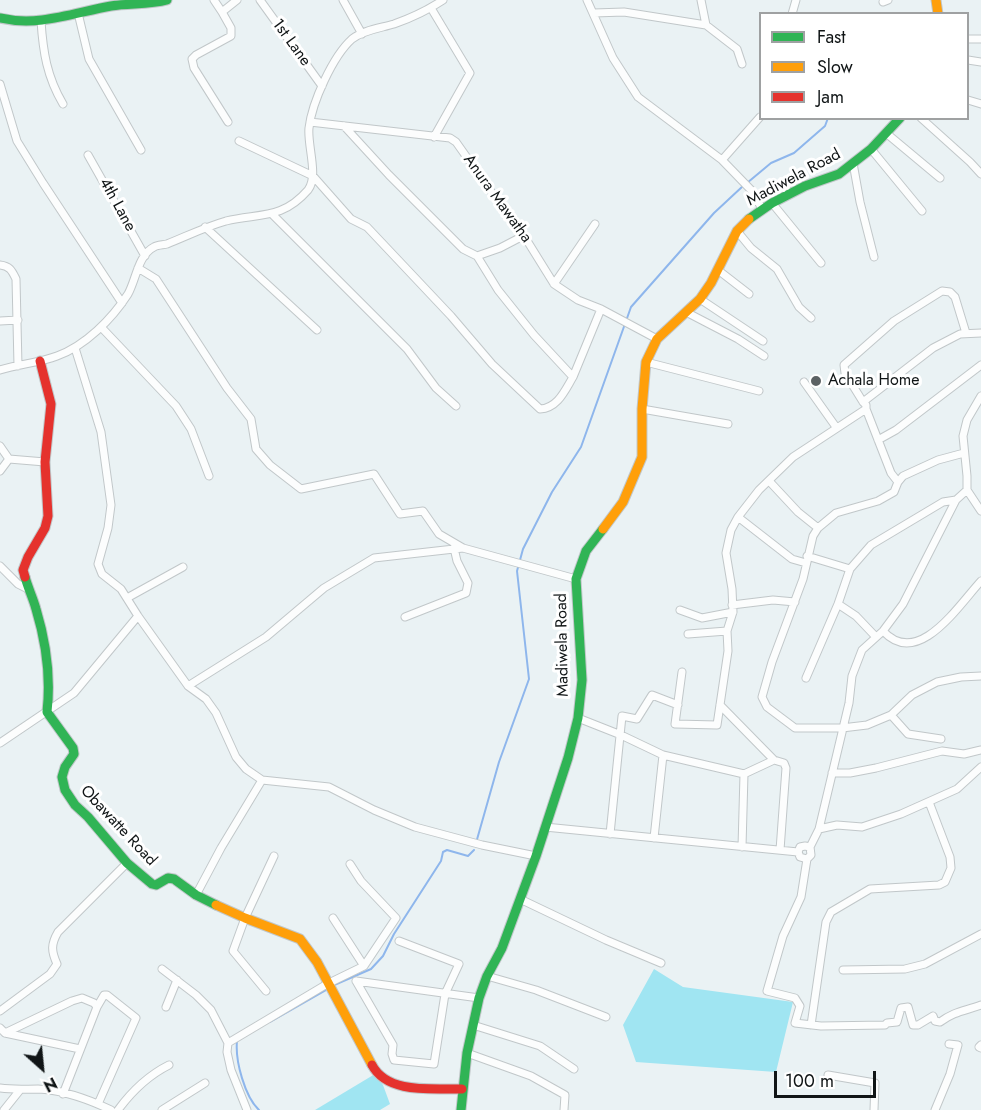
<!DOCTYPE html>
<style>
body{margin:0}
#map{position:relative;width:981px;height:1110px;overflow:hidden;background:#eaf2f4;font-family:Jost,sans-serif}
canvas{display:block}
.legend{position:absolute;left:759px;top:12px;width:210px;height:108px;box-sizing:border-box;background:#fff;border:2px solid #9fa1a2;margin:0;padding:8px 10px;list-style:none;font-size:18px;color:#101516}
.legend li{display:flex;align-items:center;gap:12px;height:30px}
.legend b{width:30px;border:2px solid #9fa1a2}
.north{position:absolute;left:12px;top:1038px;width:60px;height:60px;-webkit-text-stroke:4px #fff;paint-order:stroke;rotate:153deg;font-size:16px;font-weight:700;line-height:24px;text-align:center;color:#101516}
.north::after{content:'';display:block;margin:auto;width:21px;height:27px;background:#101516;clip-path:polygon(50% 0,100% 100%,50% 72%,0 100%)}
.scale{position:absolute;left:774px;top:1071px;width:102px;height:27px;box-sizing:border-box;border:3px solid #101516;border-top:0;padding-left:8px;font-size:18px;line-height:21px;white-space:nowrap;color:#101516;-webkit-text-stroke:4px #fff;paint-order:stroke}
</style>
<div id="map">
<canvas width="981" height="1110"></canvas>
<ul class="legend">
<li><b style="height:8px;background:#30b455"></b>Fast</li>
<li><b style="height:8px;background:#ff9f0a"></b>Slow</li>
<li><b style="height:8px;background:#e5322d"></b>Jam</li>
</ul>
<div class="north">N</div>
<div class="scale">100 m</div>
</div>
<script>
const ctx = document.querySelector('canvas').getContext('2d');
ctx.lineJoin = 'round';
function fill(path, color) { ctx.fillStyle = color; ctx.fill(path, 'evenodd'); }
function strokePath(path, color, width, dash) { ctx.strokeStyle = color; ctx.lineWidth = width; ctx.lineCap = dash ? 'butt' : 'round'; ctx.setLineDash(dash || []); ctx.stroke(path); }
function label(font, color, halo, rows, align = 'center') {
  ctx.font = font + ' Jost,sans-serif'; ctx.lineWidth = 6; ctx.setLineDash([]); ctx.textBaseline = 'middle'; ctx.strokeStyle = halo; ctx.fillStyle = color; for (const [text, x, y, turn = 0] of rows) {
    ctx.save(); ctx.translate(x, y); ctx.rotate((+turn || 0) * Math.PI / 180); ctx.textAlign = isNaN(turn) ? turn : align; if (halo) ctx.strokeText(text, 0, 0); ctx.fillText(text, 0, 0); ctx.restore();
  }
}
const green = new Path2D(`
 M654,969L683,987L793,1002L776,1072L636,1062L623,1025Z
 M375,1074L383,1085L390,1104L380,1110H315Z`);
const stream = new Path2D(`
 M747,183L771,163L794,153L825,126L828,118
 M476,843L499,762L529,679L517,571L523,549L552,492L581,447L631,307L714,213L743,186
 M332,986L371,969L383,956L394,934L441,861L443,852L447,850L468,856L474,850
 M270,1022L328,989
 M237,1041C235,1061 245,1097 259,1110`);
const street = new Path2D(`
 M214,0L222,12L237,0
 M260,0L322,86
 M343,0L362,34
 M587,0L613,58L638,97L722,160L753,192L762,209
 M701,0L706,25L737,49L742,64
 M883,2L888,0
 M431,8L470,73L434,137
 M222,12L231,28V36L196,55L192,59L194,68L228,122
 M78,13L89,59L141,150
 M594,13L624,12L706,25
 M792,14L796,0
 M41,21C43,52 47,77 63,104
 M968,39H981
 M968,60L981,62
 M0,84L17,141L43,183L122,303
 M968,100L981,104
 M921,118L970,162L981,174
 M310,122L450,138L456,142L497,200L513,218L554,284L578,300L601,309L657,339
 M344,126L389,175L463,249L477,256L498,290L534,335L573,377L601,309
 M886,133L940,178
 M239,141L313,176L351,219L367,227L451,316L492,364L540,409C558,408 565,390 573,377
 M871,149L922,211
 M88,155L145,256
 M722,160L760,117
 M853,163L860,202L874,257
 M772,203L821,263
 M273,215L407,349L436,388L456,406
 M205,227L317,330
 M737,231L751,248L777,269L799,307L811,318
 M477,256L500,248L525,235
 M0,265C10,266 12,271 16,279L18,366
 M138,268L156,279L227,388L251,419L256,449L270,465L301,489L374,474L400,514L423,511L439,534L463,548
 M718,270L749,294
 M554,284L595,224
 M700,299L763,341
 M686,312L738,339L764,356
 M0,321L18,320
 M101,327L176,406L191,429L209,476
 M75,348L101,432L111,505L108,528L98,564L102,574L121,589L138,616L188,686L206,699L216,713L236,757L246,769L262,780L329,787L374,810L415,827L482,845L536,856
 M646,362L759,391
 M0,370C18,364 39,363 57,356C85,346 112,319 128,294C136,280 138,255 154,247C157,245 163,245 167,244C187,236 205,227 226,221C259,213 282,220 308,190C319,176 307,145 309,128C312,102 333,56 352,39C363,30 381,28 394,24C411,18 428,10 443,0
 M804,382L836,427
 M863,402L845,373L844,365L894,321L942,291L950,292L955,297L966,333
 M642,409L728,424
 M866,409L891,473L898,482
 M878,440L896,430L981,365
 M0,446L9,459L45,462
 M964,453L938,460L903,476L898,482L894,492L878,501L836,513L818,528L813,536L803,579L772,662L762,697L767,707L795,728H842L867,725L891,715L912,695L937,682L961,677L981,676
 M0,471L9,459
 M770,482L798,512L818,528
 M967,490L981,511
 M738,517L792,559L806,563
 M807,556L850,569
 M0,566L18,584L28,589
 M127,598L183,567
 M838,604L856,616L876,637
 M732,605L773,600L795,602
 M680,610L702,618L733,612
 M405,617L466,593L468,583L457,561L454,548
 M883,631C918,669 958,606 981,581
 M688,634L727,631
 M682,672L675,724L717,725L728,651L727,631L733,612L732,589L726,553L731,530L738,517L759,490L793,457L866,409V405L863,402L933,348L960,334L981,333
 M806,678L838,604L850,569L871,545L943,502L956,500
 M188,686L266,637L324,588L374,558L463,548L576,579
 M720,705L774,760
 M891,715L908,734L941,739
 M578,718L621,735L663,755L744,774L774,760L784,763L786,768L780,850
 M0,743L74,693L138,616
 M832,773H850L876,768L942,751L964,754L981,750
 M545,827L798,852
 M819,829L849,703L852,676L862,650L883,631L903,604L956,500L967,490V476L963,436L967,420L981,396
 M610,834L622,716L637,719L652,695L678,705
 M654,838L663,755
 M742,847L744,774
 M810,847L805,846L800,847L798,852L800,857L807,859L811,855L810,847L819,829L837,825L862,827L901,814L957,789L981,767
 M807,859L801,897L783,936L767,991L795,998L800,1006L795,1023L821,1026L885,1025L887,1023L897,1022L901,1008L908,1007L913,1025H918L933,1016L935,1021L940,1022C955,1011 965,1011 981,1005
 M196,895L221,848L262,780
 M520,899L606,940L661,963
 M333,918L364,966
 M162,969L196,995L211,1010L228,1043L227,1052L231,1070L247,1110
 M843,970L905,969L925,964L981,934
 M487,976L536,990L606,1017
 M356,981L393,1045L392,1054L394,1060L434,1064L445,994L459,964L399,941
 M356,981L479,998
 M266,991L233,951L245,918L274,856
 M97,1007L104,995H107L136,1018L98,1104
 M166,1007L177,980
 M0,1011L50,974L57,964C51,951 51,944 58,932L127,863
 M473,1025L540,1046L574,1069
 M811,1025L826,922L831,912L870,889L939,885L945,882L951,868L950,857L929,802
 M0,1028L5,1033L80,1049
 M5,1033L72,1001L82,998L94,1003L97,1007L63,1094
 M228,1043L327,984L364,966L396,918L361,881L350,864
 M981,1045L979,1047L981,1048
 M467,1053L531,1076L565,1095L564,1110
 M828,1075L875,1083L874,1110
 M0,1088C13,1090 25,1089 38,1089C62,1090 90,1100 111,1110
 M4,1110L20,1090
 M118,1110C132,1091 147,1076 169,1065
 M162,1110L205,1083
 M935,1110L950,1074L958,1045L949,1044`);
const fast = new Path2D(`
 M0,18C38,27 73,13 111,6C130,3 149,5 167,0
 M749,219L772,203L805,186L839,174L871,149L900,118
 M25,577C28,588 33,598 36,609C46,642 51,677 47,712L73,748L74,754L65,767L62,777L65,790L75,805L88,817L127,863L152,884L156,885L168,878L174,879L196,895L216,905
 M461,1110L467,1053L479,998L487,976L502,948L536,856L568,758L578,718L582,680L576,579L586,551L603,529`);
const slow = new Path2D(`
 M936,0L938,14
 M603,529L623,502L642,457V409L646,362L657,339L700,299L711,283L737,231L749,219
 M216,905L245,918L300,939L317,962L372,1065`);
const jam = new Path2D(`
 M25,577L23,570L28,557L45,528L48,516L45,462L51,404L40,361
 M372,1065C388,1095 434,1088 462,1089`);
const markers = [
 [816,381,6,"#5c6264"]
];
const streetNames = [
 ["1st Lane",291,43,54],
 ["Madiwela Road",794,178,-28],
 ["Anura Mawatha",497,199,54],
 ["4th Lane",117,205,61],
 ["Madiwela Road",563,645,-91],
 ["Obawatte Road",118,826,47]
];
const poiNames = [
 ["Achala Home",828,381]
];
fill(green, '#a0e5f2');
strokePath(stream, '#8eb6ec', 2);
strokePath(street, '#c1c7c9', 9);
strokePath(fast, '#c1c7c9', 11);
strokePath(slow, '#c1c7c9', 11);
strokePath(jam, '#c1c7c9', 11);
strokePath(street, '#fcfdfd', 7);
strokePath(fast, '#30b455', 9);
strokePath(slow, '#ff9f0a', 9);
strokePath(jam, '#e5322d', 9);
for (const [x, y, r, color] of markers) { const dot = new Path2D(); dot.arc(x, y, r, 0, 2 * Math.PI); ctx.fillStyle = color; ctx.fill(dot); strokePath(dot, '#fff', 2); }
label('16px', '#101516', '#fff', streetNames);
label('16px', '#101516', '#fff', poiNames, 'left');
</script>
